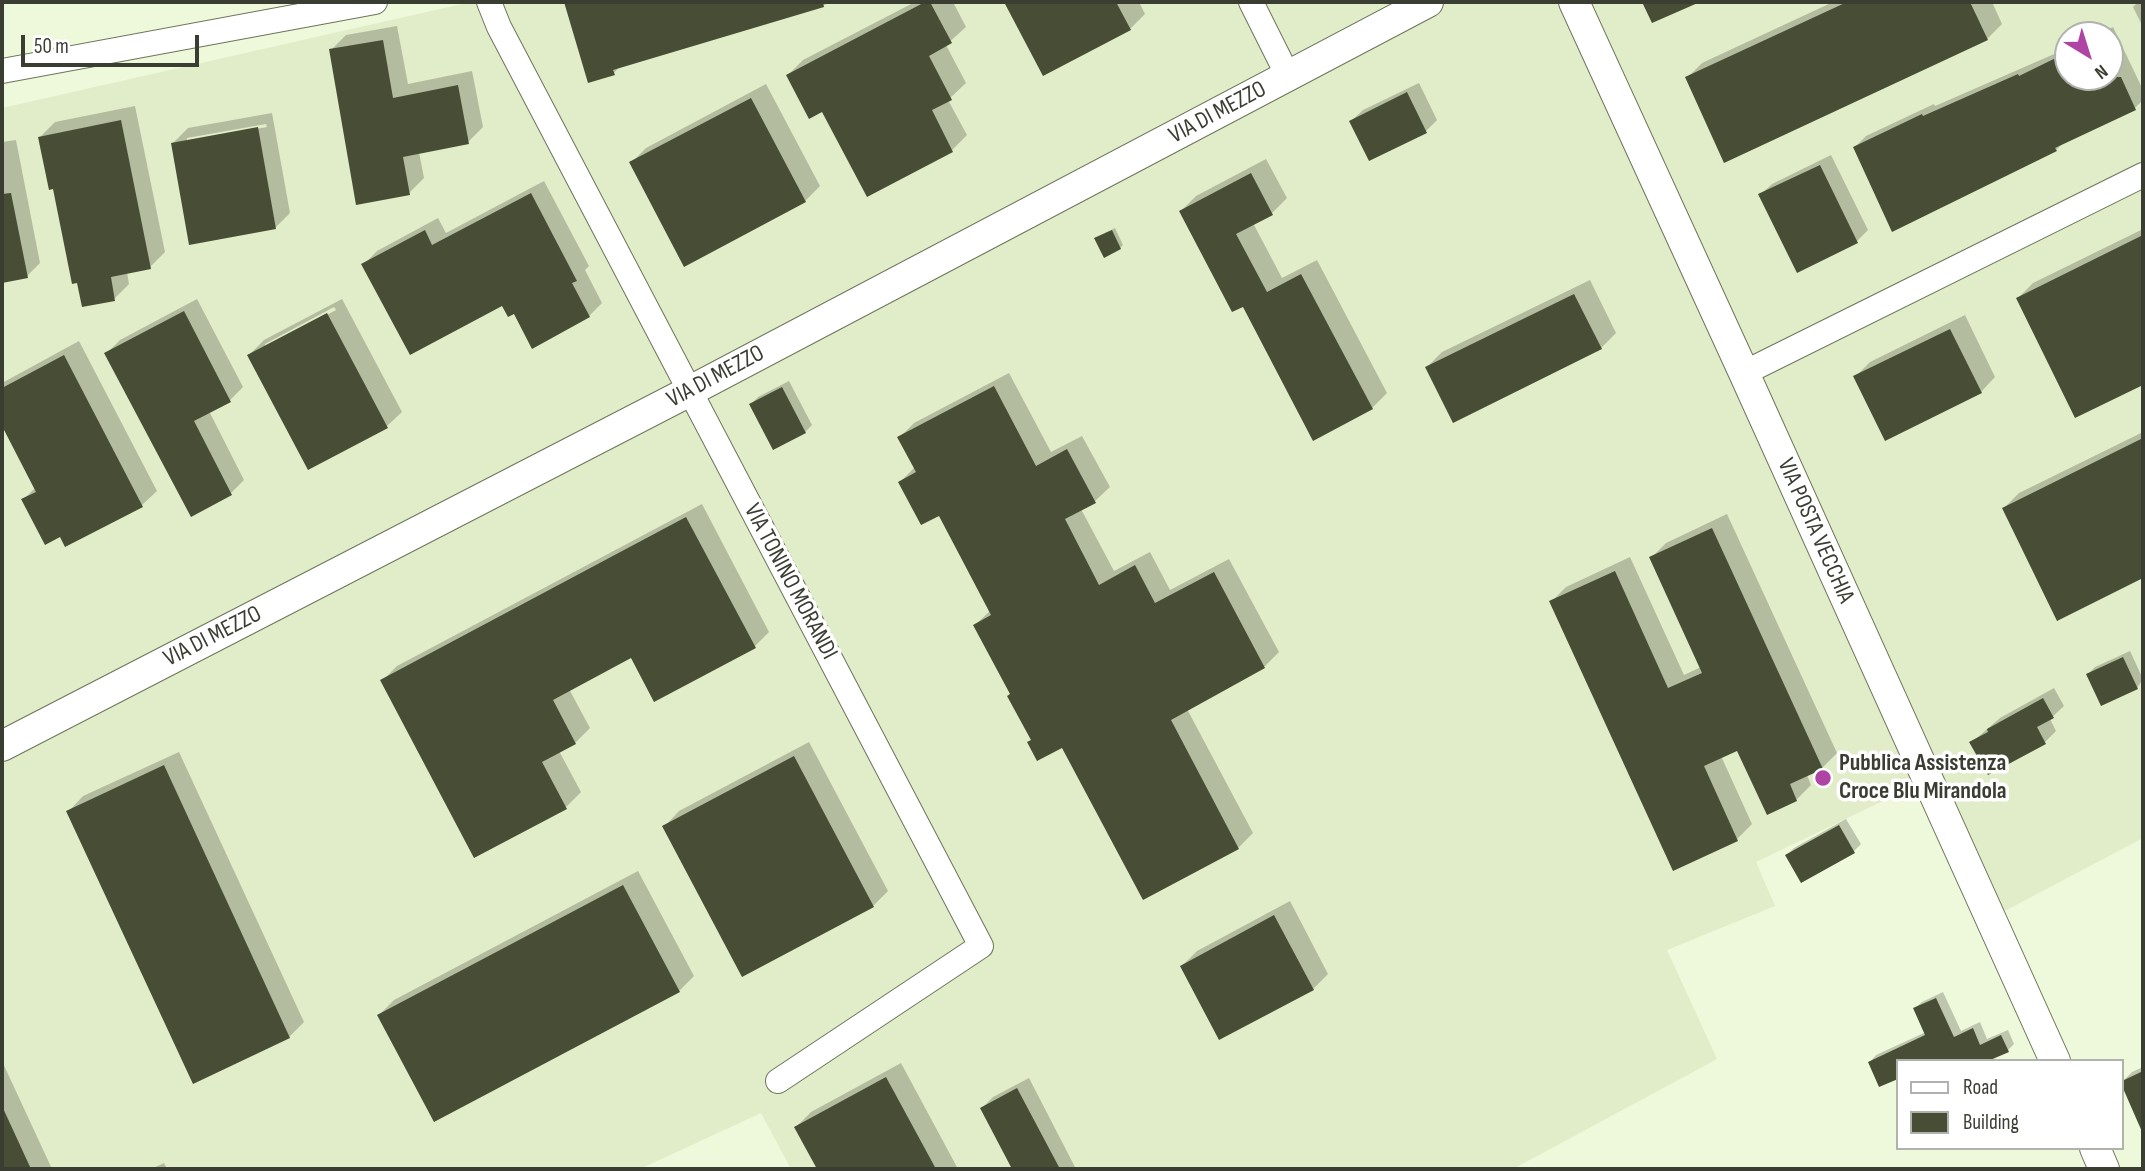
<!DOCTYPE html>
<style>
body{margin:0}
#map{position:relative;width:2145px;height:1171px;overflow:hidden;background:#eef8da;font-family:"Sofia Sans Condensed",sans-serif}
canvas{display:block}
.frame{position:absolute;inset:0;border:4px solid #3a3e32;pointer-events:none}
.legend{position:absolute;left:1896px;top:1059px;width:228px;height:91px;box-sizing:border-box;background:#fff;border:2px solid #b0b2ad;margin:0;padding:9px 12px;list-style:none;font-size:21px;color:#3a3e32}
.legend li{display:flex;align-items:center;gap:14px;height:35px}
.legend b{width:35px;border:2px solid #b0b2ad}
.north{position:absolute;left:2054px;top:21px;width:70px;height:70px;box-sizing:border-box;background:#fff;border:2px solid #b0b2ad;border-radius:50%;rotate:142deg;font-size:19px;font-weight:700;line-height:28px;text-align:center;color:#3a3e32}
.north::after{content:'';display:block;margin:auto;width:24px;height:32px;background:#af44a5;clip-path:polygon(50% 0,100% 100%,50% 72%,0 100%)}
.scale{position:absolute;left:21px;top:35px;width:178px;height:32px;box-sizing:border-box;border:4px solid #3a3e32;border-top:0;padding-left:9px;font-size:21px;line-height:24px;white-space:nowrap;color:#3a3e32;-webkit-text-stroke:5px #fff;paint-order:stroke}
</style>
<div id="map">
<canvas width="2145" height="1171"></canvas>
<div class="frame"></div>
<ul class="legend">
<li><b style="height:9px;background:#fff"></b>Road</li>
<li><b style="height:19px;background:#474e35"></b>Building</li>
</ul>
<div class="north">N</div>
<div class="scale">50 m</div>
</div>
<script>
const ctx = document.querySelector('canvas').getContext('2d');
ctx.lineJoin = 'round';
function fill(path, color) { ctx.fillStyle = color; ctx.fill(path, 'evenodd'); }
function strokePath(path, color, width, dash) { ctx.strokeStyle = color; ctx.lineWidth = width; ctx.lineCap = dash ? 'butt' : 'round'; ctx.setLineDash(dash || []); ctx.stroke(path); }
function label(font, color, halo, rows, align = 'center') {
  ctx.font = font + ' "Sofia Sans Condensed",sans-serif'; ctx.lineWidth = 7; ctx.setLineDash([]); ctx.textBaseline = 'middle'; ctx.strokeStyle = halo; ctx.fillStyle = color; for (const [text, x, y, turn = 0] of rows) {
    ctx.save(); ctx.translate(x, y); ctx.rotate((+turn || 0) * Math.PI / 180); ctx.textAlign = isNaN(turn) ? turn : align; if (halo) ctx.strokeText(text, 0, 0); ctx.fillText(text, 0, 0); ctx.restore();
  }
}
const built = new Path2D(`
 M471,2H2143V838L1997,915L1935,776L1756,862L1775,906L1667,950L1717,1059L1513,1169H791L761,1113L640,1169H2V108ZM2068,35H2110V77H2068Z`);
const shadow = new Path2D(`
 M565,2H834L621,65L614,73L589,81Z
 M915,2H953L966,27L946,45L966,83L948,100L967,135L952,150L868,194L823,109L788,75L803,60Z
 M1006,2H1139L1145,14L1130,29L1044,74Z
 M1833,2H1992L2002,24L1987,39L1687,78L1702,63Z
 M2138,2H2143V27L2133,7Z
 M397,26L408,84L472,71L483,127L468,142L419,152L424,178L409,193L331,50L346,35Z
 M2113,27L2143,90V100L2135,108L2065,141L2056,150L1893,229L1855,147L1866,136L1934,104L1935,106L2068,48V77H2110V35H2095Z
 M1419,83L1437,120L1426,131L1351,121L1363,110Z
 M766,84L820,186L805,201L631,163L646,148Z
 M135,106L165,252L150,267L127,272L129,284L114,299L40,137L55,122Z
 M272,113L290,213L275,228L173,143L188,128ZM266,124L267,127L187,141V138Z
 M16,140L40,263L27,276L2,281V142Z
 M1831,155L1868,230L1857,241L1760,195L1772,184Z
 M1266,159L1287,198L1272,213L1253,223L1282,278L1317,260L1387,393L1372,408L1243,305L1181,211L1196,196Z
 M544,181L589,266L585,270L602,303L589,316L514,312L503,303L364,264L377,251L438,218L446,233Z
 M1115,228L1123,245L1120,248L1099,236Z
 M2143,229V383L2076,416L2018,298L2033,283Z
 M1590,280L1616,333L1601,348L1427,367L1442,352Z
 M197,299L243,387L230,400L209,411L244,480L231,493L107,353L120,340Z
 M342,299L402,412L387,426L249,355L264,340ZM334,307L336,310L265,348V344Z
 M1965,315L1995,377L1981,392L1855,377L1870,362Z
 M79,341L157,491L142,505L61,535L23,500L36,487L2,422V383Z
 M1009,373L1051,452L1082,436L1110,487L1095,501L1081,509L1114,571L1150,552L1170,590L1229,559L1279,652L1264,667L1187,709L1253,833L1238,848L1063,746L1032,739L1012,694L975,625L991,610L940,513L900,482L915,467L900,437L914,423Z
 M789,381L812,425L805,432L751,404L758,397Z
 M2143,432V576L2058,618L2004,508L2019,493Z
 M702,504L769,632L754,647L632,656L569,689L590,728L575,743L559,751L581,792L566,807L382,681L397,666Z
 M1727,514L1837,753L1822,768L1807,775L1811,785L1796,800L1768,813L1738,748L1721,756L1752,824L1737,839L1674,869L1551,602L1566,587L1630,557L1684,675L1701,667L1651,558L1666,543Z
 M2130,651L2143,679L2137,688L2088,674L2095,667Z
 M2054,688L2064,706L2050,719L2056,731L2045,742L1988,773L1972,742L2000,718Z
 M809,742L888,891L873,906L665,826L679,811Z
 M179,752L304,1022L289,1037L69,811L83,796Z
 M1846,819L1861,844L1853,852L1787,855L1794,848Z
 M638,871L694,976L679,991L379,1015L394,1000Z
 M1290,901L1328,974L1313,989L1182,966L1197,951Z
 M1943,992L1961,1031L1980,1022L1987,1039L2008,1030L2014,1044L2008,1050L1898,1061V1077L1880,1085L1870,1062L1876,1055L1926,1032L1915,1008L1922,1002Z
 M2,1061L52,1169H2Z
 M901,1063L958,1169H819L796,1127L811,1112Z
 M2143,1067V1111L2136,1114L2122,1082L2132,1072Z
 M1029,1078L1076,1169H1014L982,1108L993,1097Z
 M164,1163L167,1169H151Z`);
const building = new Path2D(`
 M564,2H823L824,7L613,70L615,75L588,83Z
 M925,2H930L952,43L929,56L952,100L932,110L953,152L867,197L822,112L809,119L786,75Z
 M1004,2H1116L1131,30L1043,76Z
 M1642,2H1700L1652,23Z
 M1847,2H1970L1988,40L1724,163L1685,77Z
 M383,40L393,98L458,85L469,144L403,157L410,195L356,205L329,49Z
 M2068,52V77H2121L2136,110L2055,148L2057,151L1892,232L1853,147L1922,114L1923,116L2018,74L2019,76Z
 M1407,92L1427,133L1369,161L1349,121Z
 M751,98L806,202L684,267L629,162Z
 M121,120L151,269L111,277L115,301L82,307L77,283L72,284L53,189L49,190L38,137Z
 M258,127L276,229L189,245L171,143Z
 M1820,165L1858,243L1797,273L1758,194Z
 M1251,173L1273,215L1236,234L1267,292L1301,274L1373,409L1313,441L1243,307L1232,312L1179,211Z
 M11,193L28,278L2,283V194Z
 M531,193L577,281L572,283L590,317L532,349L514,314L508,317L502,306L410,355L361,264L425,230L432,245Z
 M1112,230L1121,249L1104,258L1094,238Z
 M2143,235V385L2075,418L2016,298Z
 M1574,294L1602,349L1453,423L1425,367Z
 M184,311L231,402L194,421L232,495L191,517L104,353Z
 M327,313L388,428L308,470L247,355Z
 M1950,329L1982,393L1885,441L1853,376Z
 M64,355L143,507L65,547L60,537L45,545L21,499L36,492L2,426V388Z
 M994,386L1036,466L1067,449L1096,503L1065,519L1099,585L1135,565L1155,603L1214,572L1265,668L1171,720L1239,849L1143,900L1062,748L1037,761L1027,742L1031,740L1007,696L1010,694L973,625L991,615L939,516L921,525L898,482L916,472L897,437Z
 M782,387L806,433L773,450L749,404Z
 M2143,438V578L2057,621L2002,508Z
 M686,517L756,648L654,702L631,658L553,700L576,744L542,762L567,809L474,858L380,680Z
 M1712,528L1823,769L1790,784L1797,801L1767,815L1737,751L1704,766L1738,841L1673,871L1549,601L1615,571L1668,688L1702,673L1649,557Z
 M2123,657L2138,689L2101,706L2086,674Z
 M2043,698L2054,718L2037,727L2046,744L1988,775L1969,742L1988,732L1987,729Z
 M794,756L874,907L742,977L662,826Z
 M164,765L290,1038L193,1084L66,811Z
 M1839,825L1855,853L1801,883L1785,855Z
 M623,885L680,992L434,1122L377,1015Z
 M1274,915L1314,990L1219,1040L1180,966Z
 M1936,998L1954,1037L1973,1028L1980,1045L2001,1035L2009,1052L1988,1061H1898V1079L1879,1087L1868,1062L1925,1035L1913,1008Z
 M2143,1071V1134L2122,1086V1081Z
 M886,1077L936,1169H817L794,1127Z
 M1017,1088L1060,1169H1012L980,1108Z
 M2,1106L31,1169H2Z`);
const minor = new Path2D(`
 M489,2L499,27L981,946L778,1081
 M1251,2L1288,76
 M2,71L375,2
 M1744,373L2143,175`);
const tertiary = new Path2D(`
 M1574,2L1744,373L2055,1061
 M2,746L690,391L1428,2
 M2095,1148L2104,1169`);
const markers = [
 [1823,778,9,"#af44a5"]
];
const streetNames = [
 ["VIA DI MEZZO",1218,113,-28],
 ["VIA DI MEZZO",716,377,-28],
 ["VIA POSTA VECCHIA",1815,531,66],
 ["VIA TONINO MORANDI",790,582,62],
 ["VIA DI MEZZO",213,637,-27]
];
const poiNames = [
 ["Pubblica Assistenza",1839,764],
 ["Croce Blu Mirandola",1839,792]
];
fill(built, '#e1ecc8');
fill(shadow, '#0003');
fill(building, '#474e35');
strokePath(minor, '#6d755b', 26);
strokePath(tertiary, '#6d755b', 32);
strokePath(minor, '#fff', 24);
strokePath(tertiary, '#fff', 30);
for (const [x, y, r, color] of markers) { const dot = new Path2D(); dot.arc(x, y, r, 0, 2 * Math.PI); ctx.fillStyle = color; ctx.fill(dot); strokePath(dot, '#fff', 2.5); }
label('24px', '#3a3e32', '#fff', streetNames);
label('bold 24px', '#3a3e32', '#fff', poiNames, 'left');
</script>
